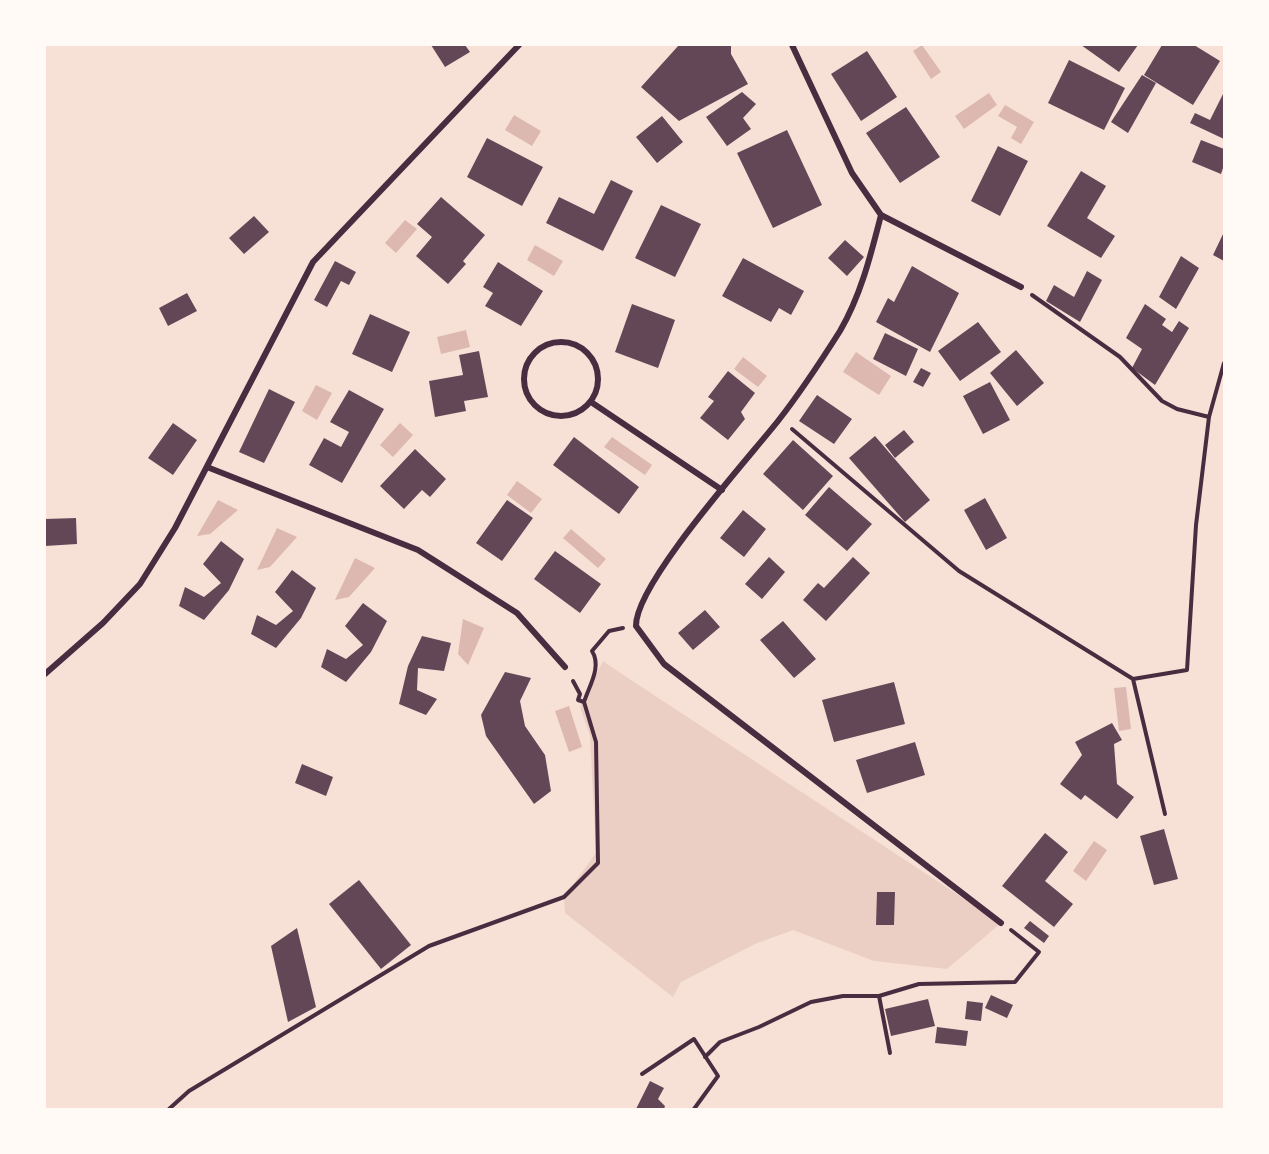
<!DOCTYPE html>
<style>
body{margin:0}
#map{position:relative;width:1269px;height:1154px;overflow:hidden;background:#f7e1d7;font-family:"Source Serif 4",serif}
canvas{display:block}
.frame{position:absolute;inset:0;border:46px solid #fffaf5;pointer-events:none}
</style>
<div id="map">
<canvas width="1269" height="1154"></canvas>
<div class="frame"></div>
</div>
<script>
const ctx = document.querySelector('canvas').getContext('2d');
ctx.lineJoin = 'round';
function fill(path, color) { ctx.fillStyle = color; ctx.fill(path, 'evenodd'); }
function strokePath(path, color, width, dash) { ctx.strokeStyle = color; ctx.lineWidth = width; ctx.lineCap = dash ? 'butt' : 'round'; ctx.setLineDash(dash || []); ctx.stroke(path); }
const green = new Path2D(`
 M603,661L625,676L1001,923L947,969L874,961L793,930L755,944L681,982L673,997L565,913L564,897L596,853L590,736L580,707Z`);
const water = new Path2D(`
 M922,45L941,72L931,79L913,51Z
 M989,93L997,105L964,129L955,116Z
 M1005,105L1034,122L1021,144L1011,138L1017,127L998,116Z
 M514,115L541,131L532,146L505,130Z
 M405,220L417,229L396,253L385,243Z
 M535,245L563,261L554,276L527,260Z
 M466,330L470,347L441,354L437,337Z
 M856,352L891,376L879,395L843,372Z
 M743,357L767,376L758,387L734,369Z
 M316,385L332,393L317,420L302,411Z
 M400,423L413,435L393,457L380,445Z
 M612,437L652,465L645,475L604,447Z
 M517,481L542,499L531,513L507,495Z
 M218,500L238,510L210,534L197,536Z
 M277,528L297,537L270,567L257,570Z
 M571,529L606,559L598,568L563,538Z
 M355,558L375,568L349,597L335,600Z
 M463,619L484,628L468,665L458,654Z
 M1126,687L1131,729L1119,731L1114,688Z
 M569,706L582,747L569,752L555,711Z
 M1094,841L1107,850L1086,881L1073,871Z`);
const building = new Path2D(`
 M431,45H465L470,52L445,67Z
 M679,45H731V54L748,84L679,121L641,87Z
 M1081,45H1138L1119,72Z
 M1162,45H1194L1220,61L1193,105L1144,75Z
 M867,51L897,97L861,121L831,74Z
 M1069,60L1125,88L1104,130L1048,103Z
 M1142,75L1156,83L1128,133L1111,122Z
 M742,92L756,104L743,118L751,129L727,146L706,117Z
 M1224,92V139L1190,123L1195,113L1210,120Z
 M906,107L940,157L900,183L866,133Z
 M662,116L683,142L657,163L636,137Z
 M787,130L822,205L773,228L737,153Z
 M487,138L543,167L522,206L467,177Z
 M1201,140L1224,149V165L1221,174L1192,162Z
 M998,146L1028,161L1000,216L971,201Z
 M1081,171L1106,186L1087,218L1115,236L1101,258L1047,226Z
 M611,180L633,191L603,251L546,223L559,197L594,214Z
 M441,197L485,235L463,261L466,264L448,284L416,256L432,237L417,224Z
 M661,205L701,224L675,277L635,258Z
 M254,216L269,232L244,254L229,238Z
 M1224,232V261L1213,255Z
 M845,240L864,257L847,276L828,258Z
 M1181,256L1199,268L1176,309L1159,297Z
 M743,258L804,291L791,315L779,308L771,322L722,296Z
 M335,261L356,272L349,285L341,281L327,307L314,300Z
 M498,262L543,291L521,326L485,306L493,293L483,287Z
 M912,266L959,293L930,352L876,322L888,298L894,302Z
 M1087,271L1102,280L1080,322L1046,301L1054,285L1074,297Z
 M187,293L197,311L168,326L159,308Z
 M632,304L675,320L658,368L615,352Z
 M1145,304L1166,319L1162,325L1172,332L1179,321L1189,328L1155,385L1132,368L1142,349L1126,338Z
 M370,314L410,332L392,372L352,354Z
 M978,322L1001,352L960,381L938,351Z
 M885,333L918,349L906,376L873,359Z
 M1016,350L1044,383L1017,406L990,373Z
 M479,351L488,397L464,401L466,411L435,417L429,381L463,375L459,355Z
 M921,368L931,373L923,387L913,382Z
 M728,371L755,393L741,412L745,419L728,440L700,418L714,401L708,397Z
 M990,382L1010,420L983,434L963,396Z
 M269,389L295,402L264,463L239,452Z
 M349,390L384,409L342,483L309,465L324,438L341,447L349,432L330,422Z
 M817,395L852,419L834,444L799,421Z
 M173,423L197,440L173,475L148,458Z
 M904,430L914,442L895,458L885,445Z
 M875,436L930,500L905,522L849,458Z
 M574,437L639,487L619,514L553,465Z
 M793,440L833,476L803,510L763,474Z
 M415,449L446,479L430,497L422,490L404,509L380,486Z
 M829,487L872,524L847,551L805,515Z
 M985,498L1007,538L986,550L964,510Z
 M507,500L533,518L502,561L476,543Z
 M743,510L766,529L744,557L720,538Z
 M76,518L77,544L45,546V519Z
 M221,541L244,559L229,590L204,620L179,606L185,587L204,597L221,583L203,564Z
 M555,551L601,584L580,613L534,579Z
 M769,557L785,572L762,599L745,584Z
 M853,557L870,573L826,621L803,600L818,583L824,588Z
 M292,570L316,588L301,618L276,648L251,634L257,615L276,625L293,611L275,592Z
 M363,603L387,621L371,652L346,682L321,667L327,649L346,659L363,645L345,626Z
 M705,610L720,627L693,650L678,633Z
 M783,621L816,659L794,678L760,640Z
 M422,636L451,643L444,671L418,668L417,690L437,699L426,715L399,704L408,666Z
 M505,672L531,678L520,701L525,726L545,755L551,791L534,804L486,736L481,715Z
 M894,682L905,724L834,742L822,700Z
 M1112,723L1122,740L1114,744L1117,784L1134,797L1117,819L1085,795L1081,800L1060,784L1082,755L1075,742Z
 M915,742L925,775L867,793L856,760Z
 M302,764L333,777L326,796L295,783Z
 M1164,829L1178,879L1154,885L1140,836Z
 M1045,833L1068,852L1045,881L1073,904L1054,927L1002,886Z
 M359,880L411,945L381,969L329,904Z
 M877,892H895L894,925H876Z
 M1030,921L1049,936L1044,943L1024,928Z
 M297,928L316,1007L288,1022L271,946Z
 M991,995L1013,1005L1007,1018L985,1008Z
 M928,999L935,1026L891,1036L885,1009Z
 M967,1001L983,1003L981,1021L965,1019Z
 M937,1027L968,1031L966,1046L935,1043Z
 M650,1081L664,1088L658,1099L665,1106L664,1109H636Z`);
const path = new Path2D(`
 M1032,295L1120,357L1162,401L1177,409L1209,417
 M792,429L959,571L1133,679L1165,814
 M1133,679L1187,670L1196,525L1209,417L1224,363
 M584,702C589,686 602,667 592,651L609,631L623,628
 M879,996L890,1053
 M705,1057L720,1042L759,1027L811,1002L843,996H879L919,984L1015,982L1039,952L1011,930
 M642,1074L694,1039L718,1076L694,1109
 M169,1109L189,1091L429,946L564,897L598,863L596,742L584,702L578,700L580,694L573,681`);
const minor = new Path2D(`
 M792,45L852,173L881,215C871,254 861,295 840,331C821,361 800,393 778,421C747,460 635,584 636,626L664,664L1001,923
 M881,215L1021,287
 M524 379a37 37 0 1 1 74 0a37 37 0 1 1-74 0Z
 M591,402L722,490
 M207,467L418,550L517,613L565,667
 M45,674L103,623L140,584L175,528L313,262L519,45`);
fill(green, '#ebcfc5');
fill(water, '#dcb8b0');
fill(building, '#644757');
strokePath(path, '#4a2c40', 4);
strokePath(minor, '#4a2c40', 6);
</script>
